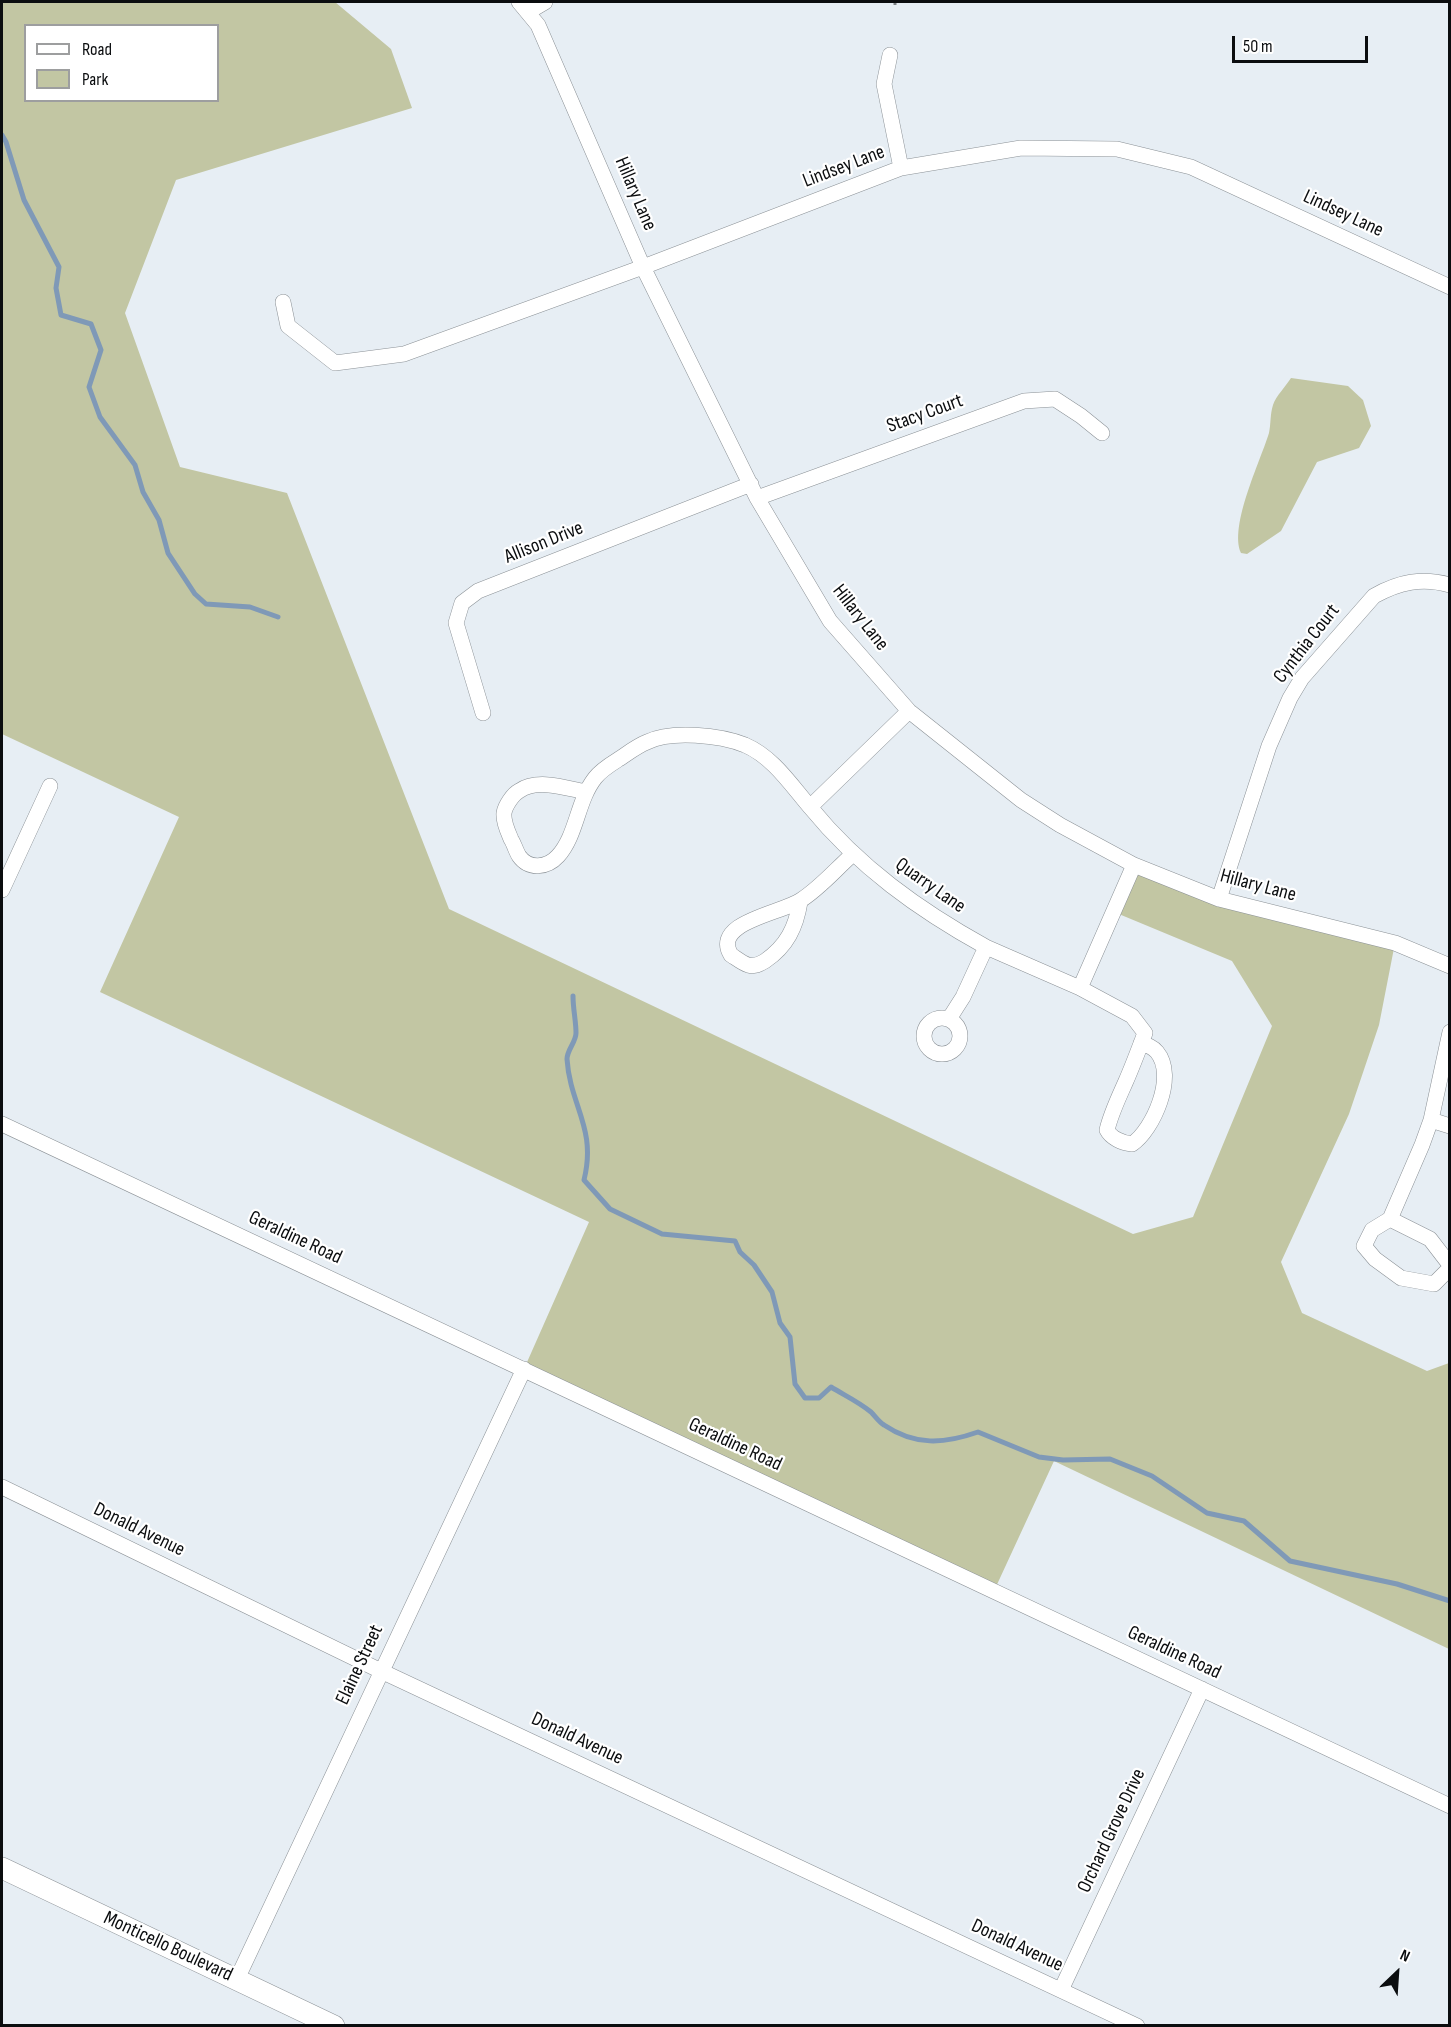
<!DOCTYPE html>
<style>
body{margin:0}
#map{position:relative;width:1451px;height:2027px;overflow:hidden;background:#e7eef4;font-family:"Sofia Sans Condensed",sans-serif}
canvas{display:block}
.frame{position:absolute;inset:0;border:3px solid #0b0d0f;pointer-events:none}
.legend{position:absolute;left:24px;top:24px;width:195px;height:78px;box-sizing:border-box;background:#fff;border:2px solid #9d9e9f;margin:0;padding:8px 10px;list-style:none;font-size:18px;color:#0b0d0f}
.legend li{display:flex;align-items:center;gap:12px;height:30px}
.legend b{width:30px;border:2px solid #9d9e9f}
.north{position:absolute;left:1367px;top:1943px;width:60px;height:60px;-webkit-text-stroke:4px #fff;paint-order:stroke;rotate:25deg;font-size:16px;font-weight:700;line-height:24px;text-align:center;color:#0b0d0f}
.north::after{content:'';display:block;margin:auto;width:21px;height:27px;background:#0b0d0f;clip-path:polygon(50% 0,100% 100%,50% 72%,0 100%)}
.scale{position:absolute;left:1232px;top:36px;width:136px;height:27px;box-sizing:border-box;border:3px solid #0b0d0f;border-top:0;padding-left:8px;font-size:18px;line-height:21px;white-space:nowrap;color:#0b0d0f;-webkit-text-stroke:4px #fff;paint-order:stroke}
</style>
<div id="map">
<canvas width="1451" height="2027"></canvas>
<div class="frame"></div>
<ul class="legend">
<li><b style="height:8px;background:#fff"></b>Road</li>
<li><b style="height:16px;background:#c2c6a3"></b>Park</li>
</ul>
<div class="north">N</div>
<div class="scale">50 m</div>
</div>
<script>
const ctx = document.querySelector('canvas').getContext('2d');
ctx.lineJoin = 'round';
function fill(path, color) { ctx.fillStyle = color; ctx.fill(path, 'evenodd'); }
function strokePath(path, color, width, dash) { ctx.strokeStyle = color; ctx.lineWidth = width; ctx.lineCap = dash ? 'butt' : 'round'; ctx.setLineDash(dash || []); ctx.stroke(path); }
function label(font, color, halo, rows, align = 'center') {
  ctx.font = font + ' "Sofia Sans Condensed",sans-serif'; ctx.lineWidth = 4.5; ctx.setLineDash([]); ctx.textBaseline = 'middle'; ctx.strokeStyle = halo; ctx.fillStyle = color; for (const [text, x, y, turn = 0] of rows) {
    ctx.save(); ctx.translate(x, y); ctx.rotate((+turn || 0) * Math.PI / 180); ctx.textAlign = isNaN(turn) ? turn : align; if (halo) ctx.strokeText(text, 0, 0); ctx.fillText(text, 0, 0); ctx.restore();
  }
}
const green = new Path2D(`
 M2,2H335L391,49L412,108L176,180L125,313L180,467L287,493L449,909L1133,1234L1193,1217L1272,1026L1232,961L1114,912L1134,865L1219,899L1395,943L1379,1025L1349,1114L1281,1262L1302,1313L1427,1371L1449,1363V1649L1054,1461L994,1591L524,1369L589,1222L100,992L179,817L2,734ZM26,26H218V100H26Z
 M1291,378L1348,386L1363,400L1371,426L1359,448L1317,462L1281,531L1247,554L1241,553C1229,526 1260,462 1269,433C1271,424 1270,414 1273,405C1276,396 1286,386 1291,378Z`);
const stream = new Path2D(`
 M2,135L6,142L24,200L59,267L56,288L61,315L91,324L101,350L89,387L100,417L135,465L143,492L159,520L168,553L195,594L206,604L250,607L278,617
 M573,996C573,1009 576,1021 576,1033C576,1042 567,1050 567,1059C570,1106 597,1128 584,1180L610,1209L662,1234L735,1241L740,1252L754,1265L772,1292L780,1323L790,1337L795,1384L805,1398H819L831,1387C844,1395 859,1402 871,1412C875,1416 879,1422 884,1425C915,1446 944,1444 978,1432L1039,1457L1063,1460L1110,1459L1152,1476L1207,1513L1244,1521L1290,1561L1397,1584L1450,1601`);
const path = new Path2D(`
 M895,5V2`);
const minor = new Path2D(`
 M519,2L538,25L643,267L757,498L830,621L909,711L1021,800L1060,825L1134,865L1219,899L1395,943L1450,966
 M528,12L545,2
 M890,55L884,84L901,168
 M283,302L288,326L335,363L404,354L643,267L901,168L1021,148L1117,149L1191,167L1450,287
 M757,498L1024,401L1055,399L1081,416L1102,433
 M483,713L456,623L462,603L478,591L751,484
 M586,792C566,788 537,778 519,791C513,794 505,806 504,813C503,822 508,832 511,839C514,844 516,851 519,856C529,870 547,868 558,856C577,835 577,801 595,778C601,770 611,764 619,759C628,753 637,746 647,742C671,730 720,735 745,745C773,757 791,785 810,807L909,711
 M810,807C859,867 919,910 986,947
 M2,890L50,786
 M1219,899L1269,746L1290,698L1302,678L1374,596C1399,582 1422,577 1450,585
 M800,902C796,927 787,946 765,961C760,964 755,967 748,965C742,963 736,958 731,955C711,922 783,913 801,900C820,888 836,869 853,854
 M1080,988L1132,1016L1145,1033C1139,1049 1133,1065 1126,1081C1119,1097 1111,1113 1107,1130C1111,1138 1122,1143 1132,1144C1153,1130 1177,1076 1157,1052C1153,1047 1147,1045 1141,1043
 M924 1036a18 18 0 1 1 36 0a18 18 0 1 1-36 0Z
 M949,1019L963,997L986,947L1080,988L1134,865
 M1450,1032L1431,1120L1422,1145L1390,1219L1372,1230L1364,1246L1375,1259L1401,1278L1434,1284L1450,1268
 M1431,1120L1450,1126
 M2,1124L1450,1806
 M1390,1219L1430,1239L1450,1265
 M2,1487L381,1671L1137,2026
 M237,1979L524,1369
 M1061,1990L1202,1689`);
const secondary = new Path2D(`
 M2,1868L334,2026`);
const streetNames = [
 ["Lindsey Lane",844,167,-21],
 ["Hillary Lane",635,194,67],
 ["Lindsey Lane",1343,214,25],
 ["Stacy Court",925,414,-20],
 ["Allison Drive",544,543,-22],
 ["Hillary Lane",860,618,52],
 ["Cynthia Court",1307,644,-52],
 ["Quarry Lane",930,886,35],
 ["Hillary Lane",1258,886,15],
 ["Geraldine Road",295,1238,25],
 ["Geraldine Road",735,1445,25],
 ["Donald Avenue",139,1530,26],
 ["Geraldine Road",1174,1653,25],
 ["Elaine Street",360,1665,-65],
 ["Donald Avenue",577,1739,25],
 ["Orchard Grove Drive",1112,1831,-65],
 ["Donald Avenue",1017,1946,25],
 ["Monticello Boulevard",168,1947,25]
];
fill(green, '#c2c6a3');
strokePath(stream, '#7f99b7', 5);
strokePath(minor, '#8b9196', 16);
strokePath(secondary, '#8b9196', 22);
strokePath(path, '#7a7f83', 3, [4.5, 4.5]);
strokePath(minor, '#fff', 15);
strokePath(secondary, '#fff', 21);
label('20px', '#0b0d0f', '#fff', streetNames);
</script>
